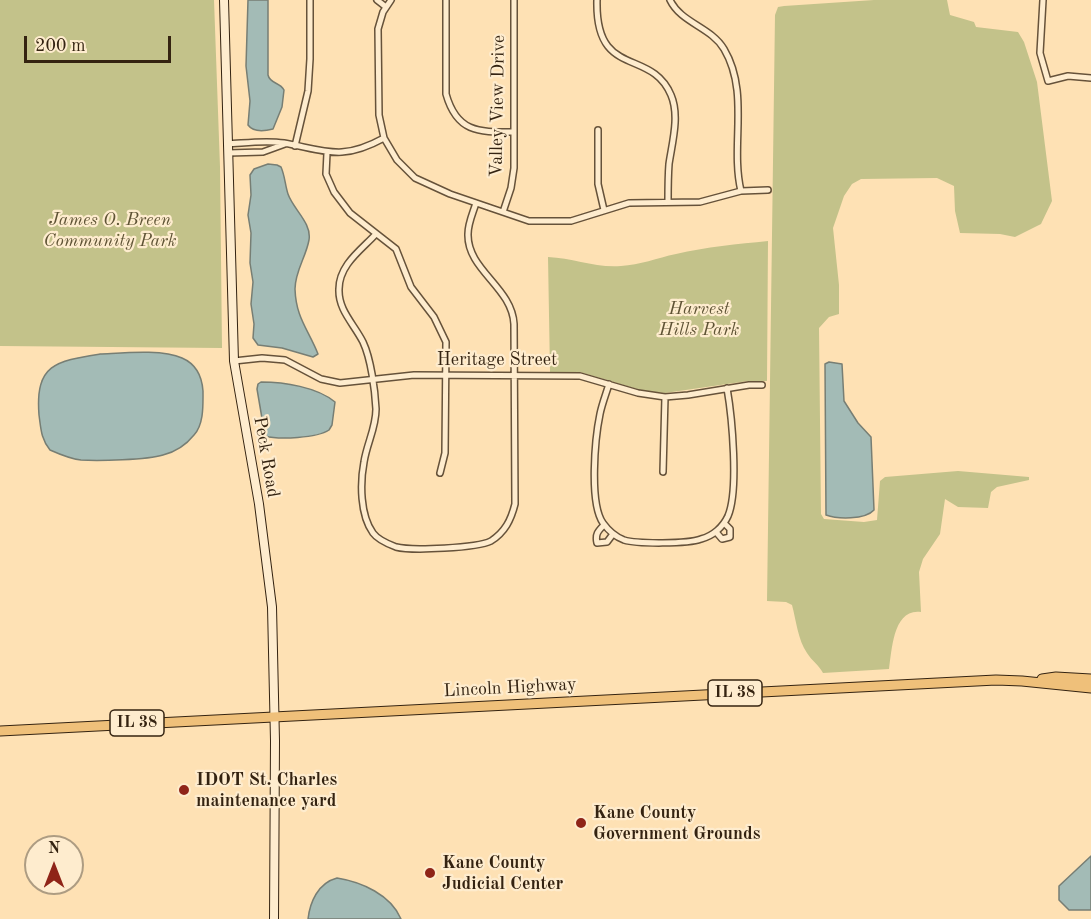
<!DOCTYPE html>
<style>
body{margin:0}
#map{position:relative;width:1091px;height:919px;overflow:hidden;background:#fee1b4;font-family:"Old Standard TT",serif}
canvas{display:block}
.north{position:absolute;left:24px;top:835px;width:60px;height:60px;box-sizing:border-box;background:#feecce;border:2px solid #ad9c82;border-radius:50%;rotate:0deg;font-size:16px;font-weight:700;line-height:24px;text-align:center;color:#342311}
.north::after{content:'';display:block;margin:auto;width:21px;height:27px;background:#8f2418;clip-path:polygon(50% 0,100% 100%,50% 72%,0 100%)}
.scale{position:absolute;left:24px;top:36px;width:147px;height:27px;box-sizing:border-box;border:3px solid #342311;border-top:0;padding-left:8px;font-size:18px;line-height:21px;white-space:nowrap;color:#342311;-webkit-text-stroke:4px #feecce;paint-order:stroke}
</style>
<div id="map">
<canvas width="1091" height="919"></canvas>
<div class="north">N</div>
<div class="scale">200 m</div>
</div>
<script>
const ctx = document.querySelector('canvas').getContext('2d');
ctx.lineJoin = 'round';
function fill(path, color) { ctx.fillStyle = color; ctx.fill(path, 'evenodd'); }
function strokePath(path, color, width, dash) { ctx.strokeStyle = color; ctx.lineWidth = width; ctx.lineCap = dash ? 'butt' : 'round'; ctx.setLineDash(dash || []); ctx.stroke(path); }
function label(font, color, halo, rows, align = 'center') {
  ctx.font = font + ' "Old Standard TT",serif'; ctx.lineWidth = 4.5; ctx.setLineDash([]); ctx.textBaseline = 'middle'; ctx.strokeStyle = halo; ctx.fillStyle = color; for (const [text, x, y, turn = 0] of rows) {
    ctx.save(); ctx.translate(x, y); ctx.rotate((+turn || 0) * Math.PI / 180); ctx.textAlign = isNaN(turn) ? turn : align; if (halo) ctx.strokeText(text, 0, 0); ctx.fillText(text, 0, 0); ctx.restore();
  }
}
const green = new Path2D(`
 M0,0H214L220,167L222,348L0,346Z
 M874,0H947L950,15L974,22L976,27L1018,32L1024,42L1037,82L1052,201L1041,224L1015,237L1000,234L960,233L955,211L954,186L937,178L861,179L852,184L844,196L833,228L839,285V314L829,317L819,328L821,514L824,519L864,522L877,520L880,481L885,477L958,471L1029,477V480L997,487L991,492L988,508L958,507L945,499L940,534L923,559L919,572L921,612C893,608 892,650 889,669L823,673C819,665 812,661 807,653C798,640 796,620 792,605L786,602L767,601L775,15L778,7L784,6Z
 M768,241L767,381H748L665,393L644,391L580,372H550L548,257C573,258 595,268 621,266C640,265 657,258 676,254C706,247 738,244 768,241Z`);
const water = new Path2D(`
 M248,0H268V75C270,84 280,82 284,90L282,107L273,129C265,131 253,132 248,125L250,101L246,66Z
 M268,164L277,165L281,167C285,176 285,185 288,194C293,209 312,223 309,240C306,257 295,271 295,289C296,318 308,329 318,354L313,357L282,348L258,345L253,338L254,324L251,304L253,282L250,263L251,233L248,215L251,195L250,175L254,169Z
 M100,354C123,353 162,349 182,358C196,364 202,377 203,391C203,405 204,424 194,435C186,445 175,452 163,455C147,460 98,461 81,460C71,459 59,454 50,450C41,439 41,429 39,415C35,364 56,361 100,354Z
 M829,362L842,364L844,401L858,423L871,437L874,510C865,520 837,519 826,515L825,364Z
 M261,382C284,382 317,387 335,402L332,425L329,430C317,438 279,440 265,436L257,389L258,384Z
 M1091,856V910H1069L1059,900V886Z
 M337,878C362,882 391,895 401,919H308C310,902 318,883 337,878Z`);
const street = new Path2D(`
 M377,0L386,7
 M391,0L383,12L378,29L379,115L384,138L397,160L415,178L450,194L529,221H571L629,203L700,202L741,191L768,190
 M446,0V94C457,133 479,132 514,132
 M597,0C595,80 651,47 671,95C680,116 672,143 669,164C668,177 668,189 668,202
 M670,0C681,23 711,27 724,49C750,93 730,145 741,191
 M1043,0L1040,53L1048,81L1068,76L1091,78
 M598,130V184L604,210
 M227,144C246,143 266,140 284,143C327,151 342,161 384,138
 M295,146L308,91L310,59V0
 M228,153L263,152L285,144
 M327,153L326,174L334,192L350,213L396,249L411,287L434,317L446,342L445,453L440,473
 M503,212L511,188L514,168V0
 M376,234C361,250 339,265 339,289C338,310 354,324 363,342C371,359 375,390 376,409C376,428 367,443 364,462C360,483 360,515 373,533C378,540 388,544 396,547C412,551 477,548 491,541C505,532 511,520 515,504L514,324C512,287 467,270 468,234C468,223 473,213 476,203
 M234,361L262,358L285,360L321,379L340,383L414,375L580,376L638,393L665,397L688,395L749,385H762
 M609,384C606,394 602,404 600,414C595,438 589,503 603,523C608,530 616,537 624,540C637,544 688,544 701,539C713,536 723,527 728,516C739,490 732,417 727,388
 M663,472L665,397
 M604,525C598,531 595,534 597,543L607,542L613,534
 M716,532L722,539L730,537V529L724,523`);
const secondary = new Path2D(`
 M224,0L234,361L259,504L272,607L275,741L274,919`);
const primary = new Path2D(`
 M1042,679L1056,677L1091,679
 M0,731L996,680L1022,681L1091,688`);
const markers = [
 [184,790,6,"#8f2418"],
 [581,823,6,"#8f2418"],
 [430,873,6,"#8f2418"]
];
const shields = [
 [735,693,54],
 [137,723,54]
];
const shieldNames = [
 ["IL 38",735,693],
 ["IL 38",137,723]
];
const streetNames = [
 ["Valley View Drive",498,106,-89],
 ["Heritage Street",497,360],
 ["Peck Road",266,457,80],
 ["Lincoln Highway",510,688,-3]
];
const parkNames = [
 ["James O. Breen",110,220],
 ["Community Park",110,241],
 ["Harvest",699,309],
 ["Hills Park",699,330]
];
const poiNames = [
 ["IDOT St. Charles",196,780],
 ["maintenance yard",196,801],
 ["Kane County",593,813],
 ["Government Grounds",593,834],
 ["Kane County",442,863],
 ["Judicial Center",442,884]
];
fill(green, '#c3c28a');
fill(water, '#a3bbb6');
strokePath(water, '#777e74', 1.5);
strokePath(street, '#66523a', 8);
strokePath(secondary, '#342311', 10);
strokePath(primary, '#342311', 11);
strokePath(street, '#feecce', 5);
strokePath(secondary, '#feecce', 8);
strokePath(primary, '#efc07a', 9);
for (const [x, y, r, color] of markers) { const dot = new Path2D(); dot.arc(x, y, r, 0, 2 * Math.PI); ctx.fillStyle = color; ctx.fill(dot); strokePath(dot, '#feecce', 2); }
for (const [x, y, w] of shields) { const box = new Path2D(); box.roundRect(x - w / 2, y - 13, w, 26, 4.5); ctx.fillStyle = '#feecce'; ctx.fill(box); strokePath(box, '#342311', 1.5); }
label('bold 16px', '#342311', null, shieldNames);
label('18px', '#342311', '#feecce', streetNames);
label('italic 18px', '#5f5335', '#feecce', parkNames);
label('bold 18px', '#342311', '#feecce', poiNames, 'left');
</script>
